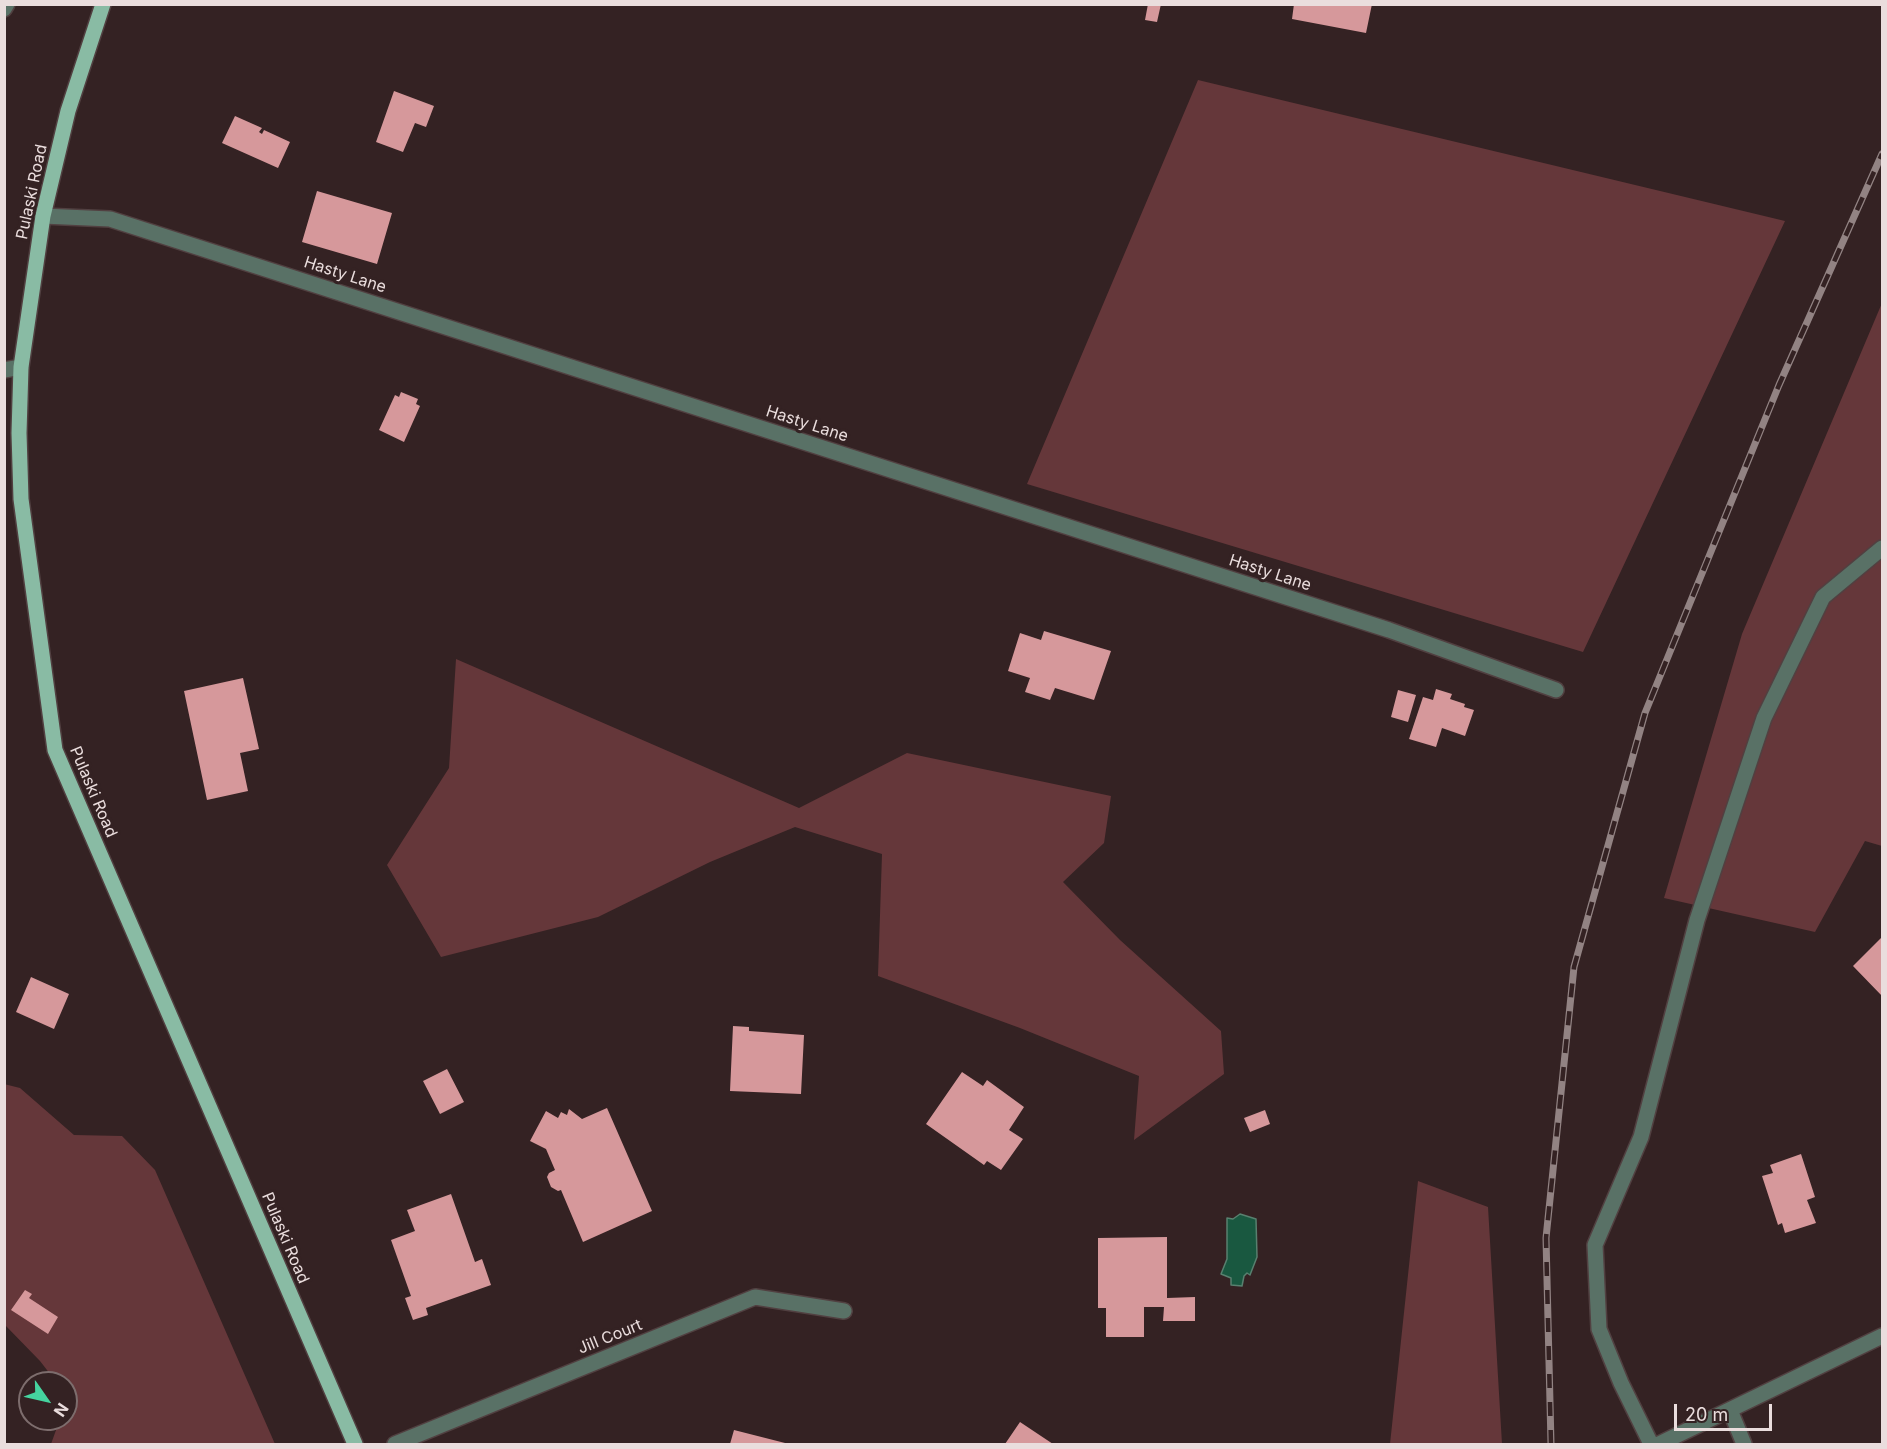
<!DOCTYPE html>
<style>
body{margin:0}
#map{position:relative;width:1887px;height:1449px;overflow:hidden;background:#342223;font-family:Inter,sans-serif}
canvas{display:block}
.frame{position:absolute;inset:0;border:6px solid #eadddd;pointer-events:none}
.north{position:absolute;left:18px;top:1371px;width:60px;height:60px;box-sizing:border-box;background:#342223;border:2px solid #7d6d6d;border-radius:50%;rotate:124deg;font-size:16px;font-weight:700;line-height:24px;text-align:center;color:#eadddd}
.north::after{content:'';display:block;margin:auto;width:21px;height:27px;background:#45d49f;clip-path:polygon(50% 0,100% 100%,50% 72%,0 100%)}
.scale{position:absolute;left:1674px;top:1404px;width:98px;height:27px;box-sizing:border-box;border:3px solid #eadddd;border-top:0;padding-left:8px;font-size:18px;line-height:21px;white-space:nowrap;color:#eadddd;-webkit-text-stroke:4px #342223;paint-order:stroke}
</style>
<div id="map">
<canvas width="1887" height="1449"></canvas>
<div class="frame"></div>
<div class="north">N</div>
<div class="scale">20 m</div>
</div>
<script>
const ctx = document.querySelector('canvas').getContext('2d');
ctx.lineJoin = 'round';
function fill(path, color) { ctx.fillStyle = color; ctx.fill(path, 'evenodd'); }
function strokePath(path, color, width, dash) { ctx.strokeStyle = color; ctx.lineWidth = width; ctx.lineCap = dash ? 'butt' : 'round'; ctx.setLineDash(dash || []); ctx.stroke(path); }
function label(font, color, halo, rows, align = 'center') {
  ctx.font = font + ' Inter,sans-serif'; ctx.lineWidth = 6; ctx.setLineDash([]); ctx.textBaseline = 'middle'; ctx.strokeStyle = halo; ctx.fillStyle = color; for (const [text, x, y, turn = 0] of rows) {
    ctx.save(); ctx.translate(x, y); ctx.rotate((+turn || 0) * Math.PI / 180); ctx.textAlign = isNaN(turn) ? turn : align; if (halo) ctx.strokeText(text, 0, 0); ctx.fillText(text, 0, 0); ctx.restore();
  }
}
const green = new Path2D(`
 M1198,80L1785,221L1583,652L1027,484Z
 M1882,303V846L1865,841L1815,932L1664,898L1742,634Z
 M456,659L799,808L907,753L1111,796L1104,843L1063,882L1120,940L1221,1031L1224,1074L1134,1140L1139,1076L1020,1028L878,976L882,854L795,827L710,862L598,917L441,957L387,865L449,768Z
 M4,1084L20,1088L74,1135L122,1136L155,1170L275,1444H51L60,1419H66L68,1398L66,1383H57L40,1361L5,1325Z
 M1418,1181L1488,1207L1502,1444H1390Z`);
const water = new Path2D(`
 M1240,1214L1256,1219L1257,1257L1250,1275L1247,1273L1244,1276L1242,1286L1231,1285V1278L1221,1274L1227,1259V1218L1233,1219Z`);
const building = new Path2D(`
 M1148,4H1161L1157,22L1145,20Z
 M1294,4H1372L1366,33L1292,19Z
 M394,91L434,106L426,127L415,123L403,152L376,142Z
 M235,116L262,128L259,132L262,134L264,130L290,142L278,168L222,143Z
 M317,191L392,213L377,264L302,242Z
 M401,392L418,399L416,404L420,406L404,442L379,430L395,395L399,397Z
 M1044,631L1111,651L1094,700L1055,688L1050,700L1025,692L1030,678L1008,671L1020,633L1041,640Z
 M243,678L259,749L240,753L248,791L207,800L184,691Z
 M1436,689L1452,694L1450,699L1465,704L1464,707L1474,710L1465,736L1442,728L1436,747L1409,739L1423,697L1433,700Z
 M1398,690L1416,695L1408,722L1391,717Z
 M1882,937V996L1853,966Z
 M31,977L69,994L54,1029L16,1012Z
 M733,1026L749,1027V1031L804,1035L801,1094L730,1091Z
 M447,1069L464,1102L440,1114L423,1081Z
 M962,1072L983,1086L987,1080L1024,1107L1009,1130L1023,1139L1001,1170L987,1161L984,1165L926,1124Z
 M607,1108L652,1211L583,1242L561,1190L558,1191L551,1187L547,1177L549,1173L555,1170L546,1149L530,1141L546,1111L558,1118L561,1112L567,1115L569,1109L582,1119Z
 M1265,1110L1270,1124L1250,1132L1244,1118Z
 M1801,1154L1815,1197L1807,1200L1816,1223L1785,1233L1782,1223L1778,1225L1762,1176L1773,1173L1770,1165Z
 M451,1194L475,1262L482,1259L491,1285L426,1308L428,1315L413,1320L405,1298L411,1296L391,1240L415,1231L407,1210Z
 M1167,1237V1298L1195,1297V1321H1163L1164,1307H1144V1337H1106V1308H1098V1238Z
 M25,1290L32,1294L29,1298L58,1317L48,1334L11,1310Z
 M1020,1422L1053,1444H1005Z
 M734,1430L789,1444H730Z`);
const minor = new Path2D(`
 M4,9L7,4
 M43,216L110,219L1389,630L1556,690
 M4,370L21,367
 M1730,1410L1744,1444
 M395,1444L755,1297L844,1311
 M1651,1444L1621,1383L1599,1329L1595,1245L1641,1137L1697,920L1764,718L1823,597L1882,548
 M1659,1444L1882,1336`);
const major = new Path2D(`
 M103,4L68,111L43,216L21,367L19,433L21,499L55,750L355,1444`);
const rail = new Path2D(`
 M1551,1444L1546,1238L1574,967L1645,713L1779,385L1882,154`);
const streetNames = [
 ["Pulaski Road",32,192,-78],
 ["Hasty Lane",345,275,18],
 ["Hasty Lane",807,424,18],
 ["Hasty Lane",1270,573,18],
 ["Pulaski Road",93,792,67],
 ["Pulaski Road",285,1238,67],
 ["Jill Court",610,1337,-22]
];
fill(green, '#65373a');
fill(water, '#195840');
strokePath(water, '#58806f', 1.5);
fill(building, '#d6989b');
strokePath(minor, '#514041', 18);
strokePath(major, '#514041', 18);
strokePath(minor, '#597166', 15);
strokePath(major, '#89bba4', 15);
strokePath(rail, '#928383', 7);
strokePath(rail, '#342223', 4.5, [14]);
label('16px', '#eadddd', '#342223', streetNames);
</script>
